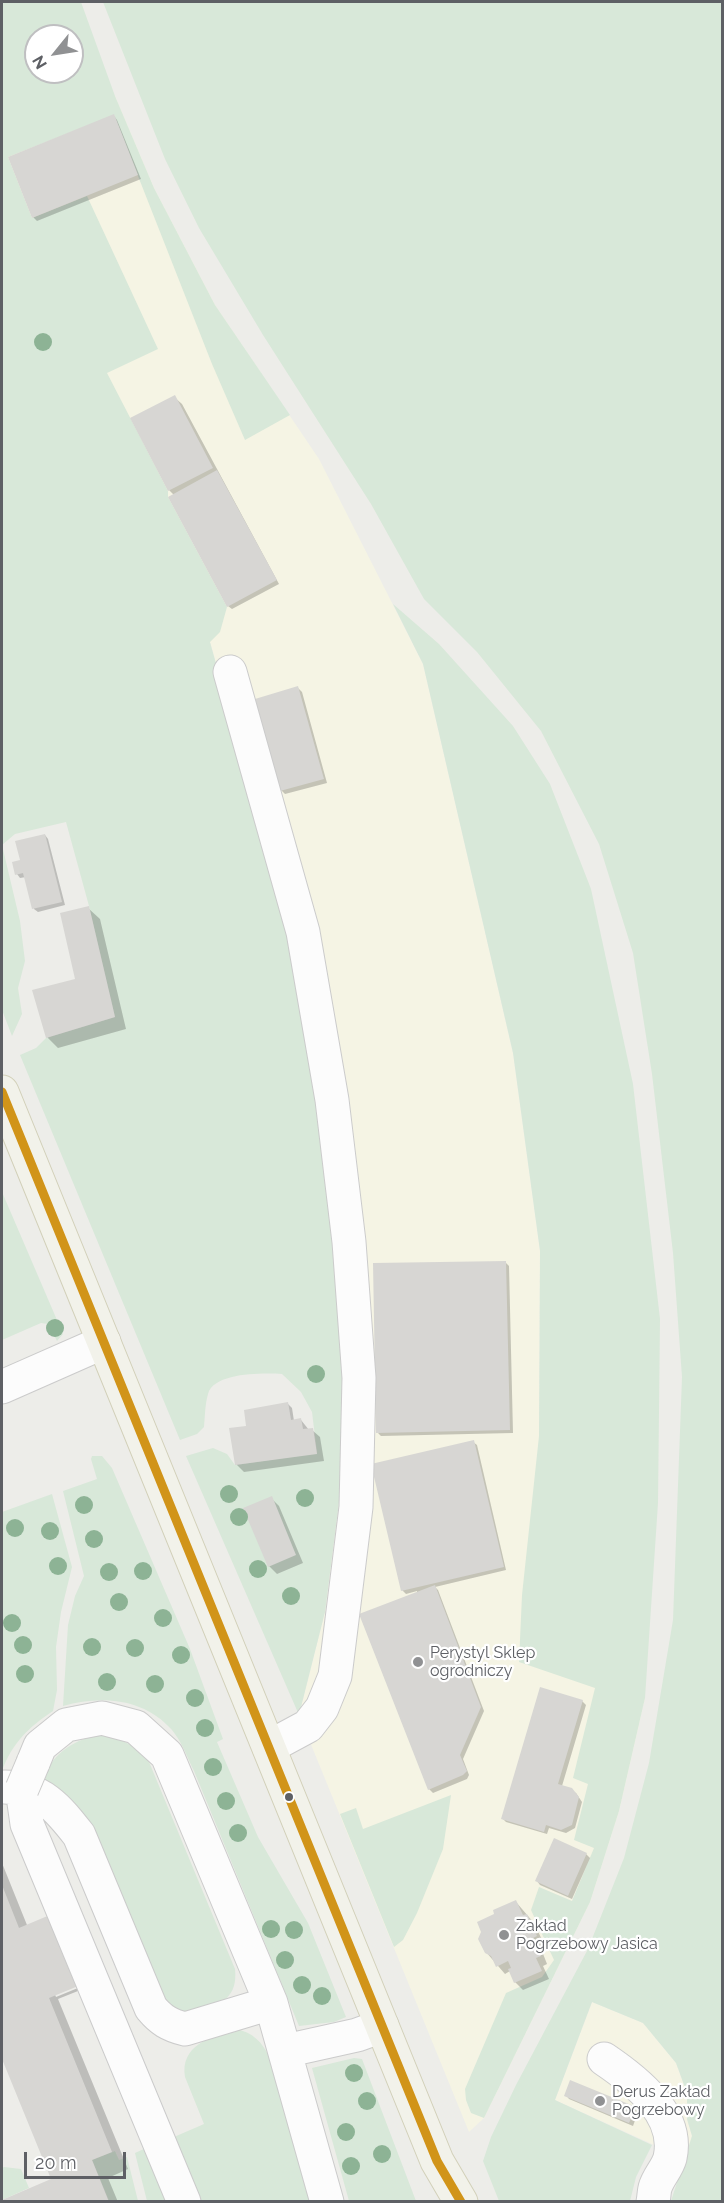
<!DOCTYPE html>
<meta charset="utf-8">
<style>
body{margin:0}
#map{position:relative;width:724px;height:2203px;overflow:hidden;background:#edede9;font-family:Raleway,sans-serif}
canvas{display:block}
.frame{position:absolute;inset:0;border:3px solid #5e6065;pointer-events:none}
.north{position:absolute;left:24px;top:24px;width:60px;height:60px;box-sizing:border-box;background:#fff;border:2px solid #bfbfc1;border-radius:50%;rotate:240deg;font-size:16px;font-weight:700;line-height:24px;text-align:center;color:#5e6065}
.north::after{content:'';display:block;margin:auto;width:21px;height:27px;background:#909193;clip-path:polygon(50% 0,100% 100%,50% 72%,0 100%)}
.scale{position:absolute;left:24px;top:2152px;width:102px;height:27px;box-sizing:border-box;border:3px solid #5e6065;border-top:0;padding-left:8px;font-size:18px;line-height:21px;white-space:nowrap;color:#5e6065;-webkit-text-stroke:4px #fff;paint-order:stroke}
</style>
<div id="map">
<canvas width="724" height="2203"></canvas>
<div class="frame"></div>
<div class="north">N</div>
<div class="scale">20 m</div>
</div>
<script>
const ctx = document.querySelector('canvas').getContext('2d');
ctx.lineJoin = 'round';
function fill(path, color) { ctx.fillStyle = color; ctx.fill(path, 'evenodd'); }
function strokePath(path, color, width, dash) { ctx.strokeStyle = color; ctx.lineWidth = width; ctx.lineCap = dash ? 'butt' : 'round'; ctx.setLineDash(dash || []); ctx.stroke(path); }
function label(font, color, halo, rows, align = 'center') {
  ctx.font = font + ' Raleway,sans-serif'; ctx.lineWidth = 4.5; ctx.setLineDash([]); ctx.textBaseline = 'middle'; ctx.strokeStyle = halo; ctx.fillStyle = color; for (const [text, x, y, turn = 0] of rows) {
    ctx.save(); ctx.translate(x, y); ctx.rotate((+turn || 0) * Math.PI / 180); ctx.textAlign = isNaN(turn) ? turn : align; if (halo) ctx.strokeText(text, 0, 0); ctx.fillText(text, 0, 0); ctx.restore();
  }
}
const commercial = new Path2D(`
 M115,96L154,188L215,305L319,459L423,664L513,1053L540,1251L539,1436L645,1698L619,1811L590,1902L484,2118L469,2132L299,1715L325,1612L345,1455L259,817L189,567L100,394L2,149Z
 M592,2002L643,2023L676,2063L687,2093V2119L692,2136L685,2159L555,2100Z`);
const green = new Path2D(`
 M2,2H81L115,96L154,188L215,305L290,415L245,440L212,364L114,115L8,157L32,218L87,196L158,349L107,373L168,491V497L227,607L220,632L210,642L259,817L295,961L341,1270L345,1455L325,1612L299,1715L186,1456L213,1448L227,1454L235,1465L317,1453L312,1412L301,1392L282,1374C264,1373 214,1372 208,1394C205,1404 205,1417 204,1427L197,1434L180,1440L20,1055L36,1048L46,1038L115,1017L89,906L66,822L15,834L2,845L20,921L25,961L18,988L22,1014L12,1036L2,1010ZM36,36H72V72H36Z
 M103,2H722V2201H671L692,2136L687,2119V2093L676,2063L643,2023L592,2002L555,2100L652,2145L636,2177L630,2201H499L483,2161L491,2137L516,2085L588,1949L624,1858L649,1763L673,1620L682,1377L673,1253L652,1074L633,953L599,844L541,731L477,652L424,599L371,504L263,335L199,228L165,159Z
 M393,604L439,644L513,726L550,784L591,889L633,1084L660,1319L658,1503L645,1698L619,1811L590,1902L484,2118L471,2113L466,2100L465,2089L506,1993L542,1977L554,1960L531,1910L539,1887L572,1901L594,1848L574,1840L588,1784L573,1778L595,1688L519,1662L522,1595L539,1436L540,1251L513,1053L423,664Z
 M2,1192L63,1334L57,1341L48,1324L41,1323L2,1340Z
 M92,1456H102L112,1468L190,1649L223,1739L217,1742L258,1837L308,1923L346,2017L334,2022L299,2026L194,1771C187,1757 182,1742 172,1730C144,1698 101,1695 63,1706L68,1625L75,1596L84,1576L63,1491L97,1479L91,1459Z
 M52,1494L72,1567L61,1612L56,1647L57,1690L53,1711C29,1727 12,1743 2,1771V1512Z
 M99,1735C120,1737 131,1744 147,1757L235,1969C238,1996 222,2006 198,2010C192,2011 184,2013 178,2012C174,2010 169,2007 166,2005L39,1783C53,1755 69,1741 99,1735Z
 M451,1795L443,1849L417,1913L403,1940L394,1947L340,1814L356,1808L363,1829Z
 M235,2029C253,2032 262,2042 270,2058L310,2201H201L174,2137L204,2124L185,2077C180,2045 211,2037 235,2029Z
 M354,2058L362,2059L416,2201H349L312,2068Z
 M146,2148L169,2201H147L135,2153Z
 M115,2151L119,2160L127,2157L138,2201H109L92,2160Z
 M4,2167L21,2169L29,2188L2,2200V2168Z`);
const shadow = new Path2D(`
 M114,116L117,120L141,179L37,221L33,217Z
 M174,397L182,404L279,584L232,609L228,606L174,495L169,490Z
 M298,688L302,692L327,783L285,794L281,790Z
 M45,835L48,839L65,905L38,912L34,909L26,877L20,878L17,874L22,861Z
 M88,908L100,919L126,1029L58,1048L47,1037L77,980Z
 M505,1262L509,1266L513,1433L381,1436L378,1433Z
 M288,1404L292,1408L294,1421L301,1420L309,1430H312L320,1437L324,1461L244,1472L236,1464L250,1427Z
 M473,1442L477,1445L506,1570L435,1587L438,1590L484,1711L463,1759L469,1775L467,1779L433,1793L429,1789L417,1593V1591L406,1594L402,1590Z
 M271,1498L279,1506L303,1563L277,1574L269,1566Z
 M582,1701L586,1705L562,1786L576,1793L582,1802L575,1828L566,1833L549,1828L547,1834L506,1822L502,1818Z
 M586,1854L590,1858L572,1899L540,1885L537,1881Z
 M2,1863L56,1997L107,1976L108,1979L58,1999L128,2169L108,2178L118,2202H2L53,2180L2,2055Z
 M516,1902L534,1923L544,1944L540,1946L547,1964L543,1966L549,1979L523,1990L515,1982L510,1971L505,1974L486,1952L496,1915Z
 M566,2095L635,2108L638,2112L633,2126L569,2099Z`);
const building = new Path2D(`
 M114,114L138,175L32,218L8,157Z
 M175,395L213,468L168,491L130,418Z
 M217,470L277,580L227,607L168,497Z
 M298,686L324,779L280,791L255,699Z
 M45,834L62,902L32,909L23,873L15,875L12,862L20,860L15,841Z
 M89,906L115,1017L46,1038L32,990L75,979L60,913Z
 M506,1261L510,1430L376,1433L373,1263Z
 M288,1402L291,1420L301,1418L303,1429L313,1428L317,1454L235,1465L229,1428L246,1426L244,1410Z
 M474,1440L504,1567L401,1591L371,1464Z
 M272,1496L296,1555L268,1567L243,1508Z
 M435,1585L481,1707L460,1755L467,1771L463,1775L428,1790L359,1614Z
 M540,1687L583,1700L558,1784L572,1788L579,1797L572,1825L561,1830L546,1825L544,1832L501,1819Z
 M554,1838L587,1853L568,1896L535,1881Z
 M2,1885L19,1928L76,1904L105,1975L49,1998L112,2152L92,2160L109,2202H2V2200L51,2179L2,2059Z
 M516,1900L523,1915L527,1914L537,1936L533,1938L541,1956L536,1958L542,1971L514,1983L508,1969L511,1968L508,1961L496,1967L491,1956L485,1953L478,1939L481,1932L477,1922L494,1914L493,1910Z
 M570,2080L636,2107L629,2123L564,2096Z`);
const minor = new Path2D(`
 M230,672L303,932L332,1100L349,1242L359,1378L356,1507L335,1676L322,1708L308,1726L269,1747
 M2,1387L104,1342
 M33,1763L40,1746L66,1725L102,1718L136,1727L167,1755L271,2003L327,2202
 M4,1787C41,1787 58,1808 79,1835L151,2008C161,2020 169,2025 185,2029L271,2003
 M22,1789L27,1824L184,2202
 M285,2051L357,2035L382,2026
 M604,2059C635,2080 680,2114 670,2158C667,2169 658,2177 655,2188C654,2192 654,2197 653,2202`);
const major = new Path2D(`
 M2,1092L437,2161L461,2202`);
const minorBridge = new Path2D(`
 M22,1789L33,1763`);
const bus1 = new Path2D(`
 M2,1092L437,2161L461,2202`);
const trees = [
 [43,342],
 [55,1328],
 [316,1374],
 [229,1494],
 [305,1498],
 [84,1505],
 [239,1517],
 [15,1528],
 [50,1531],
 [94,1539],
 [58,1566],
 [258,1569],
 [143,1571],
 [109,1572],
 [291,1596],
 [119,1602],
 [163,1618],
 [12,1623],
 [23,1645],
 [92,1647],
 [135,1648],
 [181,1655],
 [25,1674],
 [107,1682],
 [155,1684],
 [195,1698],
 [205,1728],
 [213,1767],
 [226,1801],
 [238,1833],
 [271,1929],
 [294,1930],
 [285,1960],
 [302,1985],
 [322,1996],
 [354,2073],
 [367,2101],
 [346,2132],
 [382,2154],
 [351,2166]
];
const markers = [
 [418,1662,6,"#909193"],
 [289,1797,5,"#5e6065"],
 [504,1935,6,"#909193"],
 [600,2101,6,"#909193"]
];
const poiNames = [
 ["Perystyl Sklep",430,1653],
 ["ogrodniczy",430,1671],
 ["Zakład",516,1926],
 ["Pogrzebowy Jasica",516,1944],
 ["Derus Zakład",612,2092],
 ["Pogrzebowy",612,2110]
];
fill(commercial, '#f5f4e4');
fill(green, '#d8e8d9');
fill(shadow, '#0003');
fill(building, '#d7d6d3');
strokePath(minor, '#cbcbcb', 35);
strokePath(major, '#d2d0b9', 35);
strokePath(minor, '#fcfcfc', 33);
strokePath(major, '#f2f2ea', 33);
strokePath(minorBridge, '#cbcbcb', 35, []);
strokePath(minorBridge, '#fcfcfc', 33);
strokePath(bus1, '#d19419', 9);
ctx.fillStyle = '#8db395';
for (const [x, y] of trees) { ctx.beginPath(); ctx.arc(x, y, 9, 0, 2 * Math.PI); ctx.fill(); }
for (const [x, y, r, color] of markers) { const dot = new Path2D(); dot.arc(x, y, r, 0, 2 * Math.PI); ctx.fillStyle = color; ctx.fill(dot); strokePath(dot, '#fff', 2); }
label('16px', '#5e6065', '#fff', poiNames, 'left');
</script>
